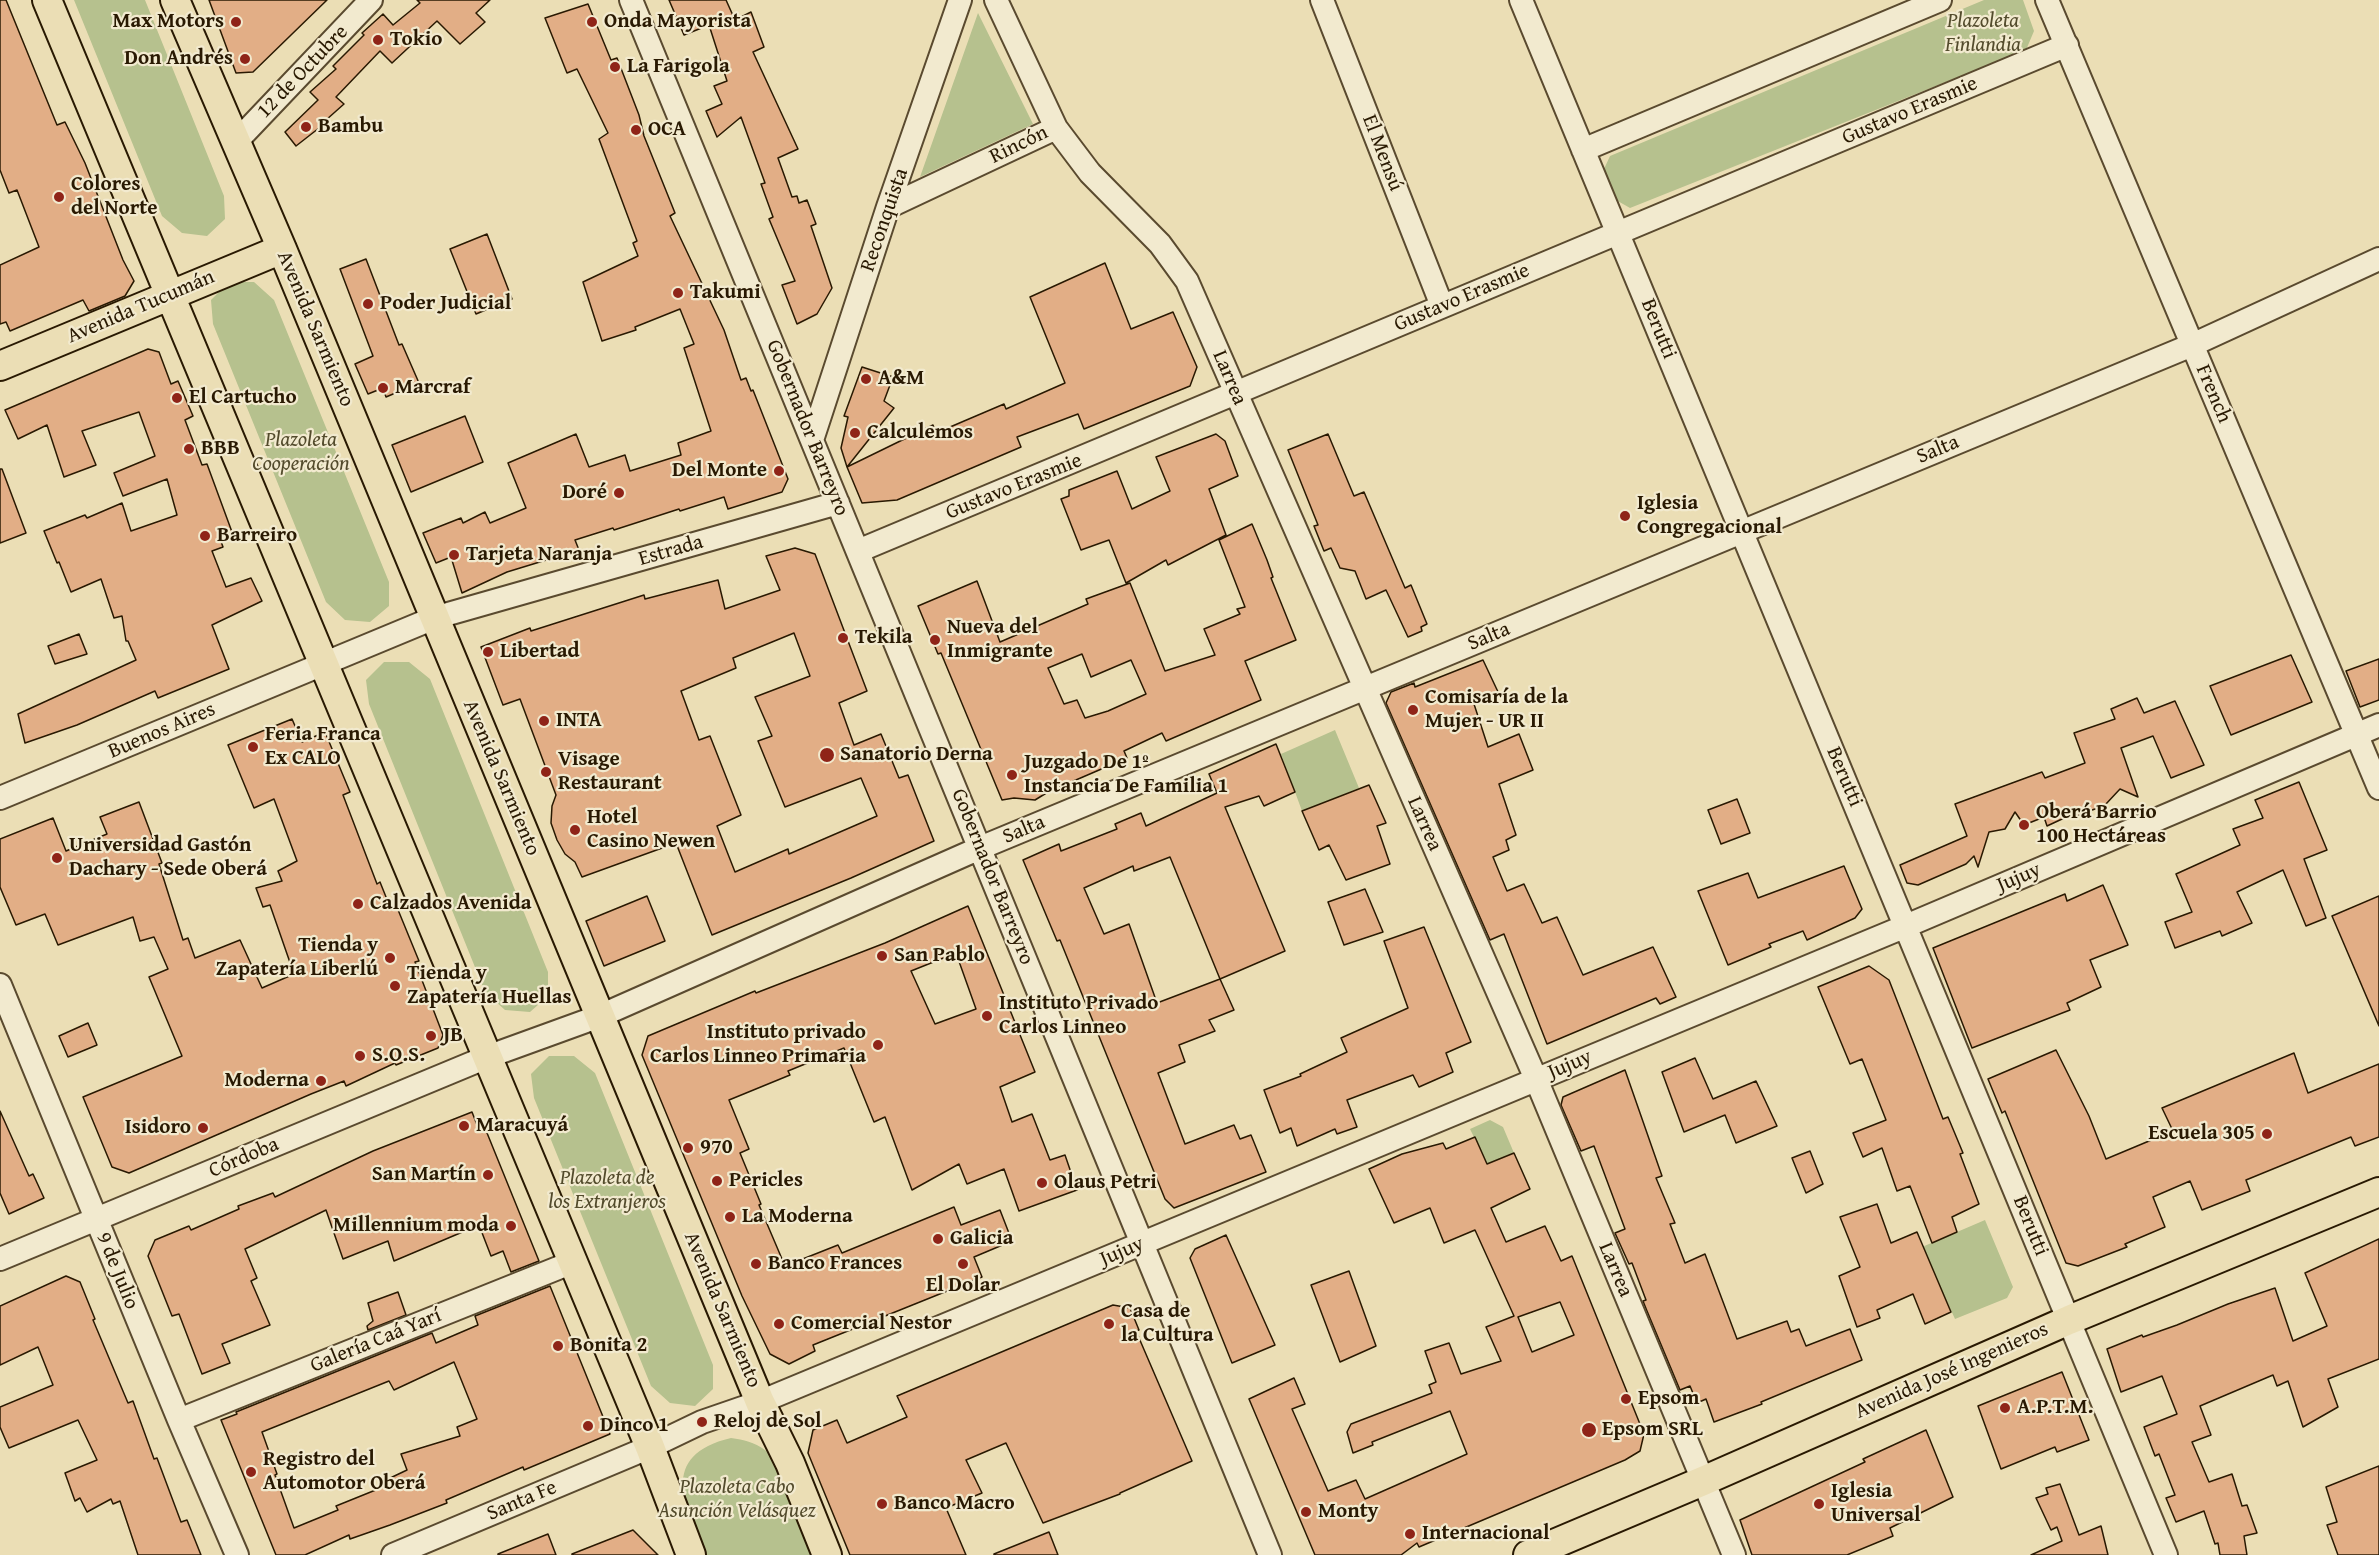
<!DOCTYPE html>
<meta charset="utf-8">
<style>
body{margin:0}
canvas{display:block;background:#ebdeb5}
</style>
<canvas width="2379" height="1555"></canvas>
<script>
const ctx = document.querySelector('canvas').getContext('2d');
ctx.lineJoin = 'round';
function fill(path, color) { ctx.fillStyle = color; ctx.fill(path, 'evenodd'); }
function strokePath(path, color, width, dash) { ctx.strokeStyle = color; ctx.lineWidth = width; ctx.lineCap = dash ? 'butt' : 'round'; ctx.setLineDash(dash || []); ctx.stroke(path); }
function label(font, color, halo, rows, align = 'center') {
  ctx.font = font + ' "Gentium Book Plus",serif'; ctx.lineWidth = 4.5; ctx.setLineDash([]); ctx.textBaseline = 'middle'; ctx.strokeStyle = halo; ctx.fillStyle = color; for (const [text, x, y, turn = 0] of rows) {
    ctx.save(); ctx.translate(x, y); ctx.rotate((+turn || 0) * Math.PI / 180); ctx.textAlign = isNaN(turn) ? turn : align; if (halo) ctx.strokeText(text, 0, 0); ctx.fillText(text, 0, 0); ctx.restore();
  }
}
const green = new Path2D(`
 M74,0H145L224,196L225,219L207,236L182,233L162,216Z
 M1984,0H2023L2034,31L2026,50L1630,208L1616,200L1604,169L1610,156Z
 M978,13L1033,124L920,177Z
 M229,282H254L274,300L389,582V606L370,622L345,620L326,602L213,324L211,300Z
 M384,662H409L430,679L548,972V996L530,1012L505,1010L485,992L369,704L366,680Z
 M1335,730L1359,788L1302,811L1281,754Z
 M549,1056H574L595,1073L713,1365V1389L695,1406L670,1403L651,1386L534,1098L531,1074Z
 M1490,1120L1503,1127L1514,1153L1487,1164L1470,1129Z
 M1985,1220L2013,1287L2007,1298L1955,1319L1922,1247Z
 M731,1438C744,1440 754,1442 765,1450C784,1464 806,1531 816,1555H705C684,1507 658,1455 731,1438Z`);
const building = new Path2D(`
 M0,0H6L57,125L65,122L85,163L123,260L134,281L125,296L89,311L83,300L10,331L6,322L0,324V265L39,247L17,190L9,193L0,170Z
 M209,0H327L253,72L236,73Z
 M417,0H490L476,13L485,22L460,44L437,21L392,63L380,51L336,97L344,104L326,120L328,121L296,146L285,132L318,100L310,92L336,69L333,66L364,35L362,33L383,14L393,25L420,3Z
 M669,0H726L735,20L751,12L764,47L753,52L798,149L778,158L792,197L797,196L799,203L807,200L816,224L811,226L832,288L817,314L797,324L782,285L795,281L769,219L773,217L761,184L765,183L741,117L717,137L706,111L722,104L714,86L727,81L709,25L684,35Z
 M588,4L611,60L617,58L639,115L644,136L675,213L670,216L724,330L741,380L746,378L751,391L753,390L788,479L782,492L728,509L724,497L680,511L679,509L614,530L613,528L575,540L579,550L507,572L462,593L451,557L436,563L423,533L461,518L463,523L485,512L490,523L526,508L508,463L576,434L589,467L625,455L630,471L681,455L678,443L711,431L684,348L694,344L680,309L635,327L636,330L602,341L583,282L638,256L633,243L637,241L599,139L608,133L577,69L567,73L545,18Z
 M487,234L512,299L476,314L450,249Z
 M366,259L399,345L402,344L419,383L386,397L383,388L368,394L355,364L373,356L340,269Z
 M1105,263L1131,329L1173,312L1197,367L1190,386L1084,429L1078,414L1017,437L1021,447L897,500L862,503L847,467L933,425L936,433L1004,404L1006,409L1065,383L1030,297Z
 M148,349L159,352L171,384L178,381L193,416L185,420L202,465L207,464L232,532L219,536L223,547L212,551L226,587L251,578L262,601L212,625L229,669L158,698L155,691L77,725L25,743L18,714L136,660L128,641H126L122,616L114,618L101,579L71,592L59,562L57,563L44,531L85,515L87,518L122,503L131,531L177,515L167,479L123,496L114,473L155,456L139,412L82,431L96,465L64,477L47,425L18,439L5,410Z
 M862,367L893,377L884,401L894,408L847,467L841,448L848,417L844,416Z
 M465,416L483,462L411,492L392,445Z
 M1216,434L1225,441L1238,476L1209,489L1226,535L1168,565L1166,560L1126,583L1109,540L1081,550L1061,499L1069,496V490L1117,471L1132,509L1170,491L1156,457Z
 M1328,434L1354,496L1364,492L1405,588L1411,585L1427,624L1421,627L1422,631L1408,637L1386,590L1366,599L1355,571L1340,568L1331,548L1324,551L1314,526L1318,525L1288,450Z
 M0,469H2L26,533L0,543Z
 M1252,524L1267,560L1273,577L1271,578L1296,640L1245,661L1261,700L1166,741L1162,733L1124,751L1127,758L1048,792L1035,800L1014,798L1002,800L941,653L938,654L918,606L977,581L1000,642L1088,604L1086,599L1130,583L1165,671L1215,655L1204,629L1240,614L1237,609L1245,607L1219,540ZM1082,654L1091,677L1131,660L1146,694L1108,711L1085,718L1077,700L1064,704L1048,668Z
 M795,548L815,554L867,691L839,703L854,745L881,734L899,778L908,775L934,841L851,878L712,935L676,843L582,877L575,862L565,854L557,840L551,823L552,806L556,795L520,699L503,705L481,647L530,628L531,631L644,595L645,599L718,580L725,609L780,590L766,556ZM794,633L810,676L755,697L772,736L758,741L785,807L861,778L877,816L789,854L788,849L735,872L717,826L741,815L710,736L699,740L681,691L736,668L733,658Z
 M79,634L87,654L55,664L48,646Z
 M2291,655L2312,702L2231,735L2210,686Z
 M2379,659V700L2360,707L2346,671Z
 M1483,660L1499,694L1474,704L1488,747L1519,734L1533,770L1499,784L1516,835L1506,840L1509,850L1493,857L1507,891L1524,884L1542,923L1557,917L1583,975L1653,947L1676,997L1660,1004L1656,998L1547,1044L1504,934L1490,940L1386,703L1391,692L1414,683L1415,687Z
 M2137,698L2144,713L2175,701L2204,765L2171,778L2153,736L2121,748L2138,797L2120,789L2105,805L2077,816L2075,813L2047,826L2044,817L2024,825L2015,812L2005,829L1989,832L1978,867L1974,856L1966,864L1918,885L1907,883L1900,865L1967,836L1955,804L2042,772L2045,778L2085,763L2074,733L2115,719L2111,709Z
 M292,719L302,742L325,732L350,792L343,795L377,884L380,882L388,902L394,900L419,961L415,962L443,1035L438,1048L396,1065L395,1063L346,1086L344,1081L311,1094L129,1173L112,1167L83,1097L182,1056L149,977L168,969L154,937L140,941L133,917L58,945L45,914L16,925L0,887V839L53,818L66,851L107,834L100,817L139,802L162,863L159,864L183,940L188,938L195,958L240,940L262,988L294,974L270,905L263,907L256,888L282,881L278,871L297,861L274,799L254,808L228,745Z
 M1276,744L1295,792L1264,806L1259,796L1225,807L1285,951L1220,979L1234,1010L1209,1020L1215,1031L1179,1045L1185,1062L1158,1073L1185,1144L1234,1125L1240,1139L1251,1135L1266,1172L1174,1208L1165,1199L1060,940L1057,941L1023,860L1059,844L1061,851L1117,829L1115,824L1141,813L1146,826L1217,793L1209,774ZM1170,857L1220,979L1157,1003L1129,924L1104,934L1084,888L1133,866L1134,871Z
 M2299,782L2327,850L2304,859L2326,918L2306,926L2283,870L2237,892L2252,923L2222,936L2220,931L2175,948L2165,922L2192,912L2176,874L2240,845L2233,829L2263,818L2255,800Z
 M1369,785L1386,823L1377,826L1390,864L1346,880L1329,845L1319,850L1302,811Z
 M1737,799L1750,833L1721,844L1708,810Z
 M1844,866L1862,909L1855,918L1807,940L1803,931L1769,944L1771,947L1728,965L1698,891L1748,873L1758,898Z
 M2103,885L2128,945L2090,960L2101,987L2067,1003L2070,1010L1972,1048L1933,948L2065,894L2067,901Z
 M1365,889L1383,932L1344,945L1328,902Z
 M647,896L665,941L604,966L586,921Z
 M2379,896V1026L2332,916Z
 M968,906L1035,1072L1000,1087L1012,1122L1032,1114L1050,1160L1065,1155L1077,1190L1019,1211L1004,1169L967,1184L959,1164L912,1190L885,1117L874,1122L844,1048L788,1071L790,1075L729,1100L749,1149L740,1153L761,1204L759,1205L785,1266L838,1245L842,1253L954,1207L961,1225L1000,1210L1012,1241L974,1257L982,1277L813,1345L815,1351L789,1364L770,1354L742,1296L642,1055L648,1036L755,991L756,993L885,943ZM956,953L976,1009L935,1024L911,971Z
 M1424,927L1471,1042L1446,1053L1453,1072L1419,1087L1413,1075L1347,1100L1357,1127L1337,1134L1335,1129L1297,1146L1291,1128L1280,1133L1264,1090L1301,1076L1300,1074L1347,1052L1341,1038L1408,1008L1384,941Z
 M1869,966L1889,980L1943,1119L1948,1117L1963,1153L1960,1154L1979,1204L1952,1217L1957,1232L1932,1243L1910,1186L1897,1191L1882,1148L1863,1157L1853,1133L1886,1120L1862,1059L1850,1064L1818,987Z
 M88,1023L97,1045L68,1057L59,1036Z
 M2056,1050L2089,1116L2106,1159L2173,1131L2162,1108L2294,1053L2308,1093L2379,1064V1137L2355,1146L2351,1137L2246,1180L2250,1191L2202,1210L2190,1181L2153,1197L2165,1227L2125,1244L2127,1247L2078,1266L2066,1263L2005,1111L2002,1113L1988,1079Z
 M1695,1058L1713,1099L1756,1081L1777,1126L1736,1143L1725,1115L1684,1132L1662,1072Z
 M1625,1070L1662,1176L1656,1178L1675,1223L1670,1224L1685,1263L1705,1254L1737,1339L1787,1321L1791,1332L1799,1329L1806,1346L1850,1329L1862,1360L1761,1402L1762,1404L1714,1422L1706,1399L1697,1403L1690,1386L1680,1390L1647,1311L1643,1301L1646,1300L1632,1263L1629,1264L1615,1233L1625,1229L1594,1146L1581,1151L1561,1105L1563,1097Z
 M0,1111L29,1176L33,1174L44,1198L9,1214L0,1193Z
 M472,1112L479,1130L485,1128L539,1261L511,1272L503,1251L491,1256L479,1225L394,1261L388,1241L343,1259L326,1210L324,1211L245,1249L257,1278L251,1281L270,1325L222,1344L230,1363L202,1374L179,1314L172,1316L148,1256L155,1240L189,1226L191,1230L239,1209L238,1206L273,1193L275,1197L373,1151Z
 M1475,1137L1487,1164L1514,1153L1530,1189L1491,1208L1506,1242L1545,1226L1561,1261L1572,1256L1644,1434L1640,1451L1625,1460L1419,1547L1417,1543L1401,1555H1315L1249,1399L1294,1378L1305,1404L1292,1409L1328,1491L1356,1480L1365,1499L1467,1454L1450,1411L1372,1442L1373,1445L1353,1453L1347,1432L1351,1424L1432,1393L1429,1385L1436,1382L1425,1351L1449,1343L1461,1374L1501,1361L1486,1327L1514,1316L1475,1230L1444,1243L1430,1208L1394,1223L1369,1169L1402,1154L1443,1143L1446,1149ZM1560,1302L1574,1335L1532,1352L1518,1317Z
 M1810,1151L1823,1184L1806,1193L1792,1158Z
 M1877,1204L1891,1243L1917,1232L1951,1312L1925,1324L1913,1294L1877,1310L1880,1318L1857,1327L1839,1276L1860,1267L1840,1217Z
 M1226,1235L1275,1345L1232,1363L1190,1258L1195,1249Z
 M2379,1239V1359L2328,1379L2338,1407L2303,1427L2288,1381L2277,1386L2273,1375L2200,1406L2211,1435L2192,1442L2209,1482L2232,1474L2242,1506L2247,1505L2257,1533L2244,1536L2247,1555H2220L2218,1543L2215,1544L2204,1511L2176,1522L2166,1498L2175,1495L2159,1454L2155,1456L2144,1427L2177,1414L2162,1376L2121,1392L2107,1349L2142,1335L2143,1337L2177,1325L2228,1304L2275,1288L2293,1341L2327,1326L2305,1273Z
 M1349,1271L1376,1346L1340,1362L1311,1285Z
 M66,1276L80,1282L95,1319L93,1320L128,1403L133,1401L154,1459L157,1458L181,1522L187,1520L201,1555H138L120,1501L113,1504L111,1499L87,1512L80,1498L75,1501L65,1473L97,1460L78,1420L9,1448L0,1427V1407L53,1385L38,1347L0,1365V1306Z
 M550,1286L610,1434L524,1470L523,1467L446,1500L447,1503L390,1525L350,1539L349,1535L305,1555H276L221,1420L237,1414L236,1412L432,1333L436,1343L478,1325L475,1316ZM454,1362L477,1419L457,1427L460,1436L401,1454L407,1470L386,1480L388,1485L336,1506L338,1510L294,1528L275,1475L277,1474L262,1432L389,1381L394,1390Z
 M398,1292L406,1315L368,1330L367,1326L373,1321L368,1303Z
 M1113,1305L1130,1308L1139,1330L1136,1331L1192,1461L1120,1493V1494L1043,1523L1006,1443L966,1460L982,1493L946,1508L966,1555H850L808,1453L813,1430L837,1420L847,1443L907,1417L897,1396Z
 M2062,1372L2089,1440L2057,1452L2055,1447L2001,1469L1978,1406Z
 M1926,1430L1953,1497L1890,1528L1893,1536L1847,1555H1752L1740,1520L1865,1462L1863,1459Z
 M2379,1466V1555H2338L2327,1525L2337,1522L2326,1487Z
 M2060,1484L2079,1535L2101,1526L2108,1555H2031L2062,1541L2057,1527L2051,1530L2036,1498L2048,1494L2046,1488Z
 M633,1530L658,1555H572V1554Z
 M1049,1532L1058,1555H994V1554Z
 M548,1534L556,1555H498V1554Z`);
const minor = new Path2D(`
 M631,0L1270,1555
 M1322,0L1442,306
 M1521,0L2166,1555
 M2047,0L2379,788
 M1056,128L1090,173L1160,244L1187,281L1536,1079L1734,1555
 M235,143L371,0
 M1583,150L1940,0
 M888,207L1056,128L996,0
 M812,440L888,207L960,0
 M858,551C1261,384 1663,213 2067,45
 M0,798L434,618L838,503
 M0,985L179,1420L237,1555
 M0,1259L487,1057L600,1016L980,848L2192,345L2379,259
 M179,1420L573,1262
 M393,1555L650,1447L702,1422L760,1402L1906,926L2379,725`);
const major = new Path2D(`
 M47,0L650,1447L691,1555
 M175,0L282,249L760,1402L790,1463L827,1555
 M0,366L282,249
 M1528,1555L1703,1481L2069,1320L2379,1192`);
const markers = [
 [236,22,6,"#8f2418"],
 [592,22,6,"#8f2418"],
 [378,40,6,"#8f2418"],
 [245,59,6,"#8f2418"],
 [615,67,6,"#8f2418"],
 [306,127,6,"#8f2418"],
 [636,130,6,"#8f2418"],
 [59,197,6,"#8f2418"],
 [678,293,6,"#8f2418"],
 [368,304,6,"#8f2418"],
 [866,379,6,"#8f2418"],
 [383,388,6,"#8f2418"],
 [177,398,6,"#8f2418"],
 [855,433,6,"#8f2418"],
 [189,449,6,"#8f2418"],
 [779,471,6,"#8f2418"],
 [619,493,6,"#8f2418"],
 [1625,516,6,"#8f2418"],
 [205,536,6,"#8f2418"],
 [454,555,6,"#8f2418"],
 [843,638,6,"#8f2418"],
 [935,640,6,"#8f2418"],
 [488,652,6,"#8f2418"],
 [1413,710,6,"#8f2418"],
 [544,721,6,"#8f2418"],
 [253,747,6,"#8f2418"],
 [827,755,8,"#8f2418"],
 [546,772,6,"#8f2418"],
 [1012,775,6,"#8f2418"],
 [2024,825,6,"#8f2418"],
 [575,830,6,"#8f2418"],
 [57,858,6,"#8f2418"],
 [358,904,6,"#8f2418"],
 [882,956,6,"#8f2418"],
 [390,958,6,"#8f2418"],
 [395,986,6,"#8f2418"],
 [987,1016,6,"#8f2418"],
 [431,1036,6,"#8f2418"],
 [878,1045,6,"#8f2418"],
 [360,1056,6,"#8f2418"],
 [321,1081,6,"#8f2418"],
 [464,1126,6,"#8f2418"],
 [203,1128,6,"#8f2418"],
 [2267,1134,6,"#8f2418"],
 [688,1148,6,"#8f2418"],
 [488,1175,6,"#8f2418"],
 [717,1181,6,"#8f2418"],
 [1042,1183,6,"#8f2418"],
 [730,1217,6,"#8f2418"],
 [511,1226,6,"#8f2418"],
 [938,1239,6,"#8f2418"],
 [756,1264,6,"#8f2418"],
 [963,1264,6,"#8f2418"],
 [779,1324,6,"#8f2418"],
 [1109,1324,6,"#8f2418"],
 [558,1346,6,"#8f2418"],
 [1626,1399,6,"#8f2418"],
 [2005,1408,6,"#8f2418"],
 [702,1422,6,"#8f2418"],
 [588,1426,6,"#8f2418"],
 [1589,1430,8,"#8f2418"],
 [251,1472,6,"#8f2418"],
 [882,1504,6,"#8f2418"],
 [1819,1504,6,"#8f2418"],
 [1306,1512,6,"#8f2418"],
 [1410,1534,6,"#8f2418"]
];
const poiNames = [
 ["Max Motors",224,22,"right"],
 ["Onda Mayorista",604,22],
 ["Tokio",390,40],
 ["Don Andrés",233,59,"right"],
 ["La Farigola",627,67],
 ["Bambu",318,127],
 ["OCA",648,130],
 ["Colores",71,185],
 ["del Norte",71,209],
 ["Takumi",690,293],
 ["Poder Judicial",380,304],
 ["A&M",878,379],
 ["Marcraf",395,388],
 ["El Cartucho",189,398],
 ["Calculemos",867,433],
 ["BBB",201,449],
 ["Del Monte",767,471,"right"],
 ["Doré",607,493,"right"],
 ["Iglesia",1637,504],
 ["Congregacional",1637,528],
 ["Barreiro",217,536],
 ["Tarjeta Naranja",466,555],
 ["Nueva del",947,628],
 ["Inmigrante",947,652],
 ["Tekila",855,638],
 ["Libertad",500,652],
 ["Comisaría de la",1425,698],
 ["Mujer - UR II",1425,722],
 ["INTA",556,721],
 ["Feria Franca",265,735],
 ["Ex CALO",265,759],
 ["Sanatorio Derna",840,755],
 ["Visage",558,760],
 ["Restaurant",558,784],
 ["Juzgado De 1º",1024,763],
 ["Instancia De Familia 1",1024,787],
 ["Oberá Barrio",2036,813],
 ["100 Hectáreas",2036,837],
 ["Hotel",587,818],
 ["Casino Newen",587,842],
 ["Universidad Gastón",69,846],
 ["Dachary - Sede Oberá",69,870],
 ["Calzados Avenida",370,904],
 ["Tienda y",378,946,"right"],
 ["Zapatería Liberlú",378,970,"right"],
 ["San Pablo",894,956],
 ["Tienda y",407,974],
 ["Zapatería Huellas",407,998],
 ["Instituto Privado",999,1004],
 ["Carlos Linneo",999,1028],
 ["Instituto privado",866,1033,"right"],
 ["Carlos Linneo Primaria",866,1057,"right"],
 ["JB",443,1036],
 ["S.O.S.",372,1056],
 ["Moderna",309,1081,"right"],
 ["Maracuyá",476,1126],
 ["Isidoro",191,1128,"right"],
 ["Escuela 305",2255,1134,"right"],
 ["970",700,1148],
 ["San Martín",476,1175,"right"],
 ["Pericles",729,1181],
 ["Olaus Petri",1054,1183],
 ["La Moderna",742,1217],
 ["Millennium moda",499,1226,"right"],
 ["Galicia",950,1239],
 ["Banco Frances",768,1264],
 ["El Dolar",963,1286,"center"],
 ["Casa de",1121,1312],
 ["la Cultura",1121,1336],
 ["Comercial Nestor",791,1324],
 ["Bonita 2",570,1346],
 ["Epsom",1638,1399],
 ["A.P.T.M.",2017,1408],
 ["Reloj de Sol",714,1422],
 ["Dinco 1",600,1426],
 ["Epsom SRL",1602,1430],
 ["Registro del",263,1460],
 ["Automotor Oberá",263,1484],
 ["Iglesia",1831,1492],
 ["Universal",1831,1516],
 ["Banco Macro",894,1504],
 ["Monty",1318,1512],
 ["Internacional",1422,1534]
];
const parkNames = [
 ["Plazoleta",1983,22],
 ["Finlandia",1983,46],
 ["Plazoleta",301,441],
 ["Cooperación",301,465],
 ["Plazoleta de",607,1179],
 ["los Extranjeros",607,1203],
 ["Plazoleta Cabo",737,1488],
 ["Asunción Velásquez",737,1512]
];
const streetNames = [
 ["12 de Octubre",303,72,-46],
 ["Gustavo Erasmie",1910,111,-23],
 ["Rincón",1019,145,-26],
 ["El Mensú",1382,153,69],
 ["Reconquista",885,220,-71],
 ["Gustavo Erasmie",1462,298,-23],
 ["Avenida Tucumán",141,307,-23],
 ["Avenida Sarmiento",315,329,67],
 ["Berutti",1658,329,68],
 ["Larrea",1229,378,67],
 ["French",2213,394,67],
 ["Gobernador Barreyro",807,428,68],
 ["Salta",1938,450,-23],
 ["Gustavo Erasmie",1014,487,-22],
 ["Estrada",671,551,-16],
 ["Salta",1489,637,-23],
 ["Buenos Aires",162,731,-23],
 ["Berutti",1844,777,67],
 ["Avenida Sarmiento",501,778,67],
 ["Larrea",1424,824,66],
 ["Salta",1024,830,-23],
 ["Gobernador Barreyro",992,877,68],
 ["Jujuy",2019,878,-23],
 ["Jujuy",1570,1065,-23],
 ["Córdoba",244,1158,-23],
 ["Berutti",2030,1226,68],
 ["Jujuy",1122,1252,-23],
 ["Larrea",1615,1270,67],
 ["9 de Julio",117,1271,68],
 ["Avenida Sarmiento",722,1310,67],
 ["Galería Caá Yarí",376,1341,-22],
 ["Avenida José Ingenieros",1952,1371,-24],
 ["Santa Fe",522,1501,-23]
];
fill(green, '#b6c18e');
fill(building, '#e2ae86');
strokePath(building, '#291902', 1.5);
strokePath(minor, '#5a4a2f', 26);
strokePath(major, '#291902', 32);
strokePath(minor, '#f2eacf', 22);
strokePath(major, '#ebdeb5', 28);
for (const [x, y, r, color] of markers) { const dot = new Path2D(); dot.arc(x, y, r, 0, 2 * Math.PI); ctx.fillStyle = color; ctx.fill(dot); strokePath(dot, '#f2eacf', 2); }
label('bold 21px', '#291902', '#f2eacf', poiNames, 'left');
label('italic 21px', '#534b2c', '#f2eacf', parkNames);
label('21px', '#291902', '#f2eacf', streetNames);
</script>
